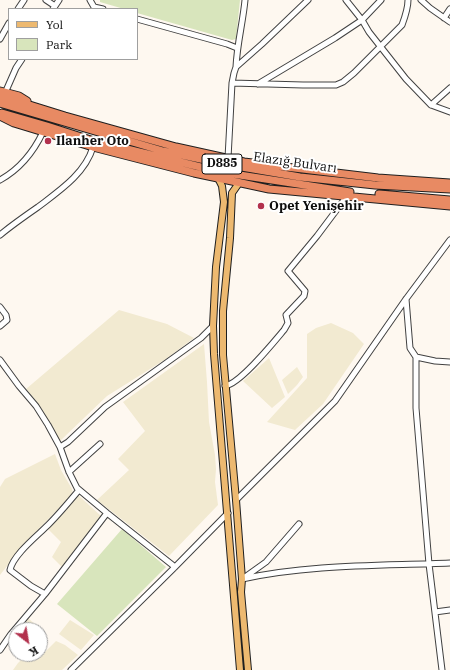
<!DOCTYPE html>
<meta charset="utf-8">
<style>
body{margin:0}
#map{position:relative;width:450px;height:670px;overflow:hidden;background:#fef8f0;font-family:"IBM Plex Serif",serif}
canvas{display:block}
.legend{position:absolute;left:8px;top:8px;width:130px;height:52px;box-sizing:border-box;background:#fff;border:1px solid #9f9f9f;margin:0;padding:5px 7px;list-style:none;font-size:12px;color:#0e0e0e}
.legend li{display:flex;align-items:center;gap:8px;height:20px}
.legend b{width:20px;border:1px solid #9f9f9f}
.north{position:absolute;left:8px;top:622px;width:40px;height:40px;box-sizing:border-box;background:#fff;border:1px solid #9f9f9f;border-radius:50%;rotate:149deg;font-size:11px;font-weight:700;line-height:16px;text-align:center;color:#0e0e0e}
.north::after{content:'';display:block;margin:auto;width:14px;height:18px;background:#b2314d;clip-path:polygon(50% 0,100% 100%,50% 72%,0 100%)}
</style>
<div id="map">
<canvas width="450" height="670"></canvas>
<ul class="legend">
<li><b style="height:5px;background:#edb970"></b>Yol</li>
<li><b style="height:11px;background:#d8e5bc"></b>Park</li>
</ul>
<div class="north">K</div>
</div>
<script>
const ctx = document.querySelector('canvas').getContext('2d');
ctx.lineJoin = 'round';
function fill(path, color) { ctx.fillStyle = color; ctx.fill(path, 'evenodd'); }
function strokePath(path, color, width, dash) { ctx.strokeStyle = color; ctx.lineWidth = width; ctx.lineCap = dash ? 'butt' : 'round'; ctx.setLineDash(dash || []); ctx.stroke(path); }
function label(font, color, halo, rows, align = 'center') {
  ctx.font = font + ' "IBM Plex Serif",serif'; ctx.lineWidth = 4; ctx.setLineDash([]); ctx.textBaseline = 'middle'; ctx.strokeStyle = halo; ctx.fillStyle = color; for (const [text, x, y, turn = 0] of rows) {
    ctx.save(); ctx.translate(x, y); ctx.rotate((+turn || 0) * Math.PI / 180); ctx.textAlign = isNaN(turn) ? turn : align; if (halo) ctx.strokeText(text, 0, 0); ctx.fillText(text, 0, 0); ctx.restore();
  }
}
const farmland = new Path2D(`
 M119,310L167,324L194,338L166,359L107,396L60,441L37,402L26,389Z
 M331,323L353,333L364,344L323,404L295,430L267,422L307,378V334L316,328Z
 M204,344L207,382L209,422L215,455L216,469L215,482L218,505L169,556L97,500L129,470L118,459L145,431L123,402Z
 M269,358L285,397L272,408L243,381Z
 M297,367L303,377L297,385L288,394L282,380Z
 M55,454L61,470L72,489L73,494L26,542L0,575V487L5,479Z
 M77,494L101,516L62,567L52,557L61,542L47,528Z
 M28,618L36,625L32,630H18Z
 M70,620L94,635L81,650L59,634Z
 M56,641L65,645L78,655L62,670H13L18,663L27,654H29L38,659Z`);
const green = new Path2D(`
 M100,0H240L236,39L232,40L137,13V9H124L100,2Z
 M122,529L166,567L97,636L57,604Z`);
const minor = new Path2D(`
 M46,0L55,6
 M90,0L94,7L103,9
 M346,0L362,20L369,32L406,79L431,105L450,112
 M421,0L430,8L450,22
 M18,9L24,0
 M53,9L59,0
 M444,18L450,9
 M137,19L227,44L237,48
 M0,39L9,23
 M236,67C237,44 243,22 245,0
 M232,83L303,85H336L343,82L354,73L402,25C405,17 408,9 408,0
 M258,84L335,38L362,20L381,0
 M5,93L16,68L22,59
 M431,105L450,88
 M228,158L232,83L234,73L236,67L262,44L308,0
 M0,180C20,169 33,153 43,132
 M0,235C12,225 25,216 38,207C59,191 85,174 93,147
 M406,299L410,348L416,357L435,361L450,362
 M0,307L6,315L7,320L0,326
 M416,357V408L429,564L442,670
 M0,360L19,386L36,406L48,425L60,447L69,472L77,488L107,513L175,567
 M225,386C240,384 273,343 284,330L288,323L286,315L304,296L305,291L288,271L317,236L347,196
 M60,447L68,442L105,407L201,338L213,326
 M69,472L100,444
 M236,500L335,401L406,299L450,240
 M245,577L266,562L299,524
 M242,579C310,564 381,566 450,563
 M45,594L31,586L10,570C13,555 37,536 48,525C59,514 69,502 79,490
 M435,612L450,610
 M0,650L11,634L45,594L107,513
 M71,670L175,567L228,513`);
const major = new Path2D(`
 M218,178L222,186L224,202L216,267L213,326L214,354L240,670
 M239,183L232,193L230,238L223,311V355L236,500L242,579L241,592L248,670`);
const highway = new Path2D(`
 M0,91L19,96L27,101
 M0,98H7L65,116L176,147L244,162L378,178L450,183
 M0,103L163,151L224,164L300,177L375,185L450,189
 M2,113L47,126L94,141L217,171L233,174L350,192
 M0,116L14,123L93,147L194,173L232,181L269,189L450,206
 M379,194L450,200`);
const markers = [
 [48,141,4,"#b2314d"],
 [261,206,4,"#b2314d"]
];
const shields = [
 [222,164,40]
];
const shieldNames = [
 ["D885",222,164]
];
const poiNames = [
 ["Ilanher Oto",56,141],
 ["Opet Yenişehir",269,206]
];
const streetNames = [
 ["Elazığ Bulvarı",295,163,8]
];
fill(farmland, '#f2ead1');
fill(green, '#d8e5bc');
strokePath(minor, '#414141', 7);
strokePath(major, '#1f1f1f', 8);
strokePath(highway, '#1f1f1f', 9);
strokePath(minor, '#fff', 5);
strokePath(major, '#edb970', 6);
strokePath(highway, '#e88a63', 7);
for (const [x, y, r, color] of markers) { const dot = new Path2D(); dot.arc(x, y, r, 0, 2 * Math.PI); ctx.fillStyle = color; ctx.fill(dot); strokePath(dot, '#fff', 1.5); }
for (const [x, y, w] of shields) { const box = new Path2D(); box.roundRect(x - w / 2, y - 10, w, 20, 3); ctx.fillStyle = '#fff'; ctx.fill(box); strokePath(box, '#0e0e0e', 1); }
label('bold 12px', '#0e0e0e', null, shieldNames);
label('bold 13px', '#0e0e0e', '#fff', poiNames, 'left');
label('13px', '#0e0e0e', '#fff', streetNames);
</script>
